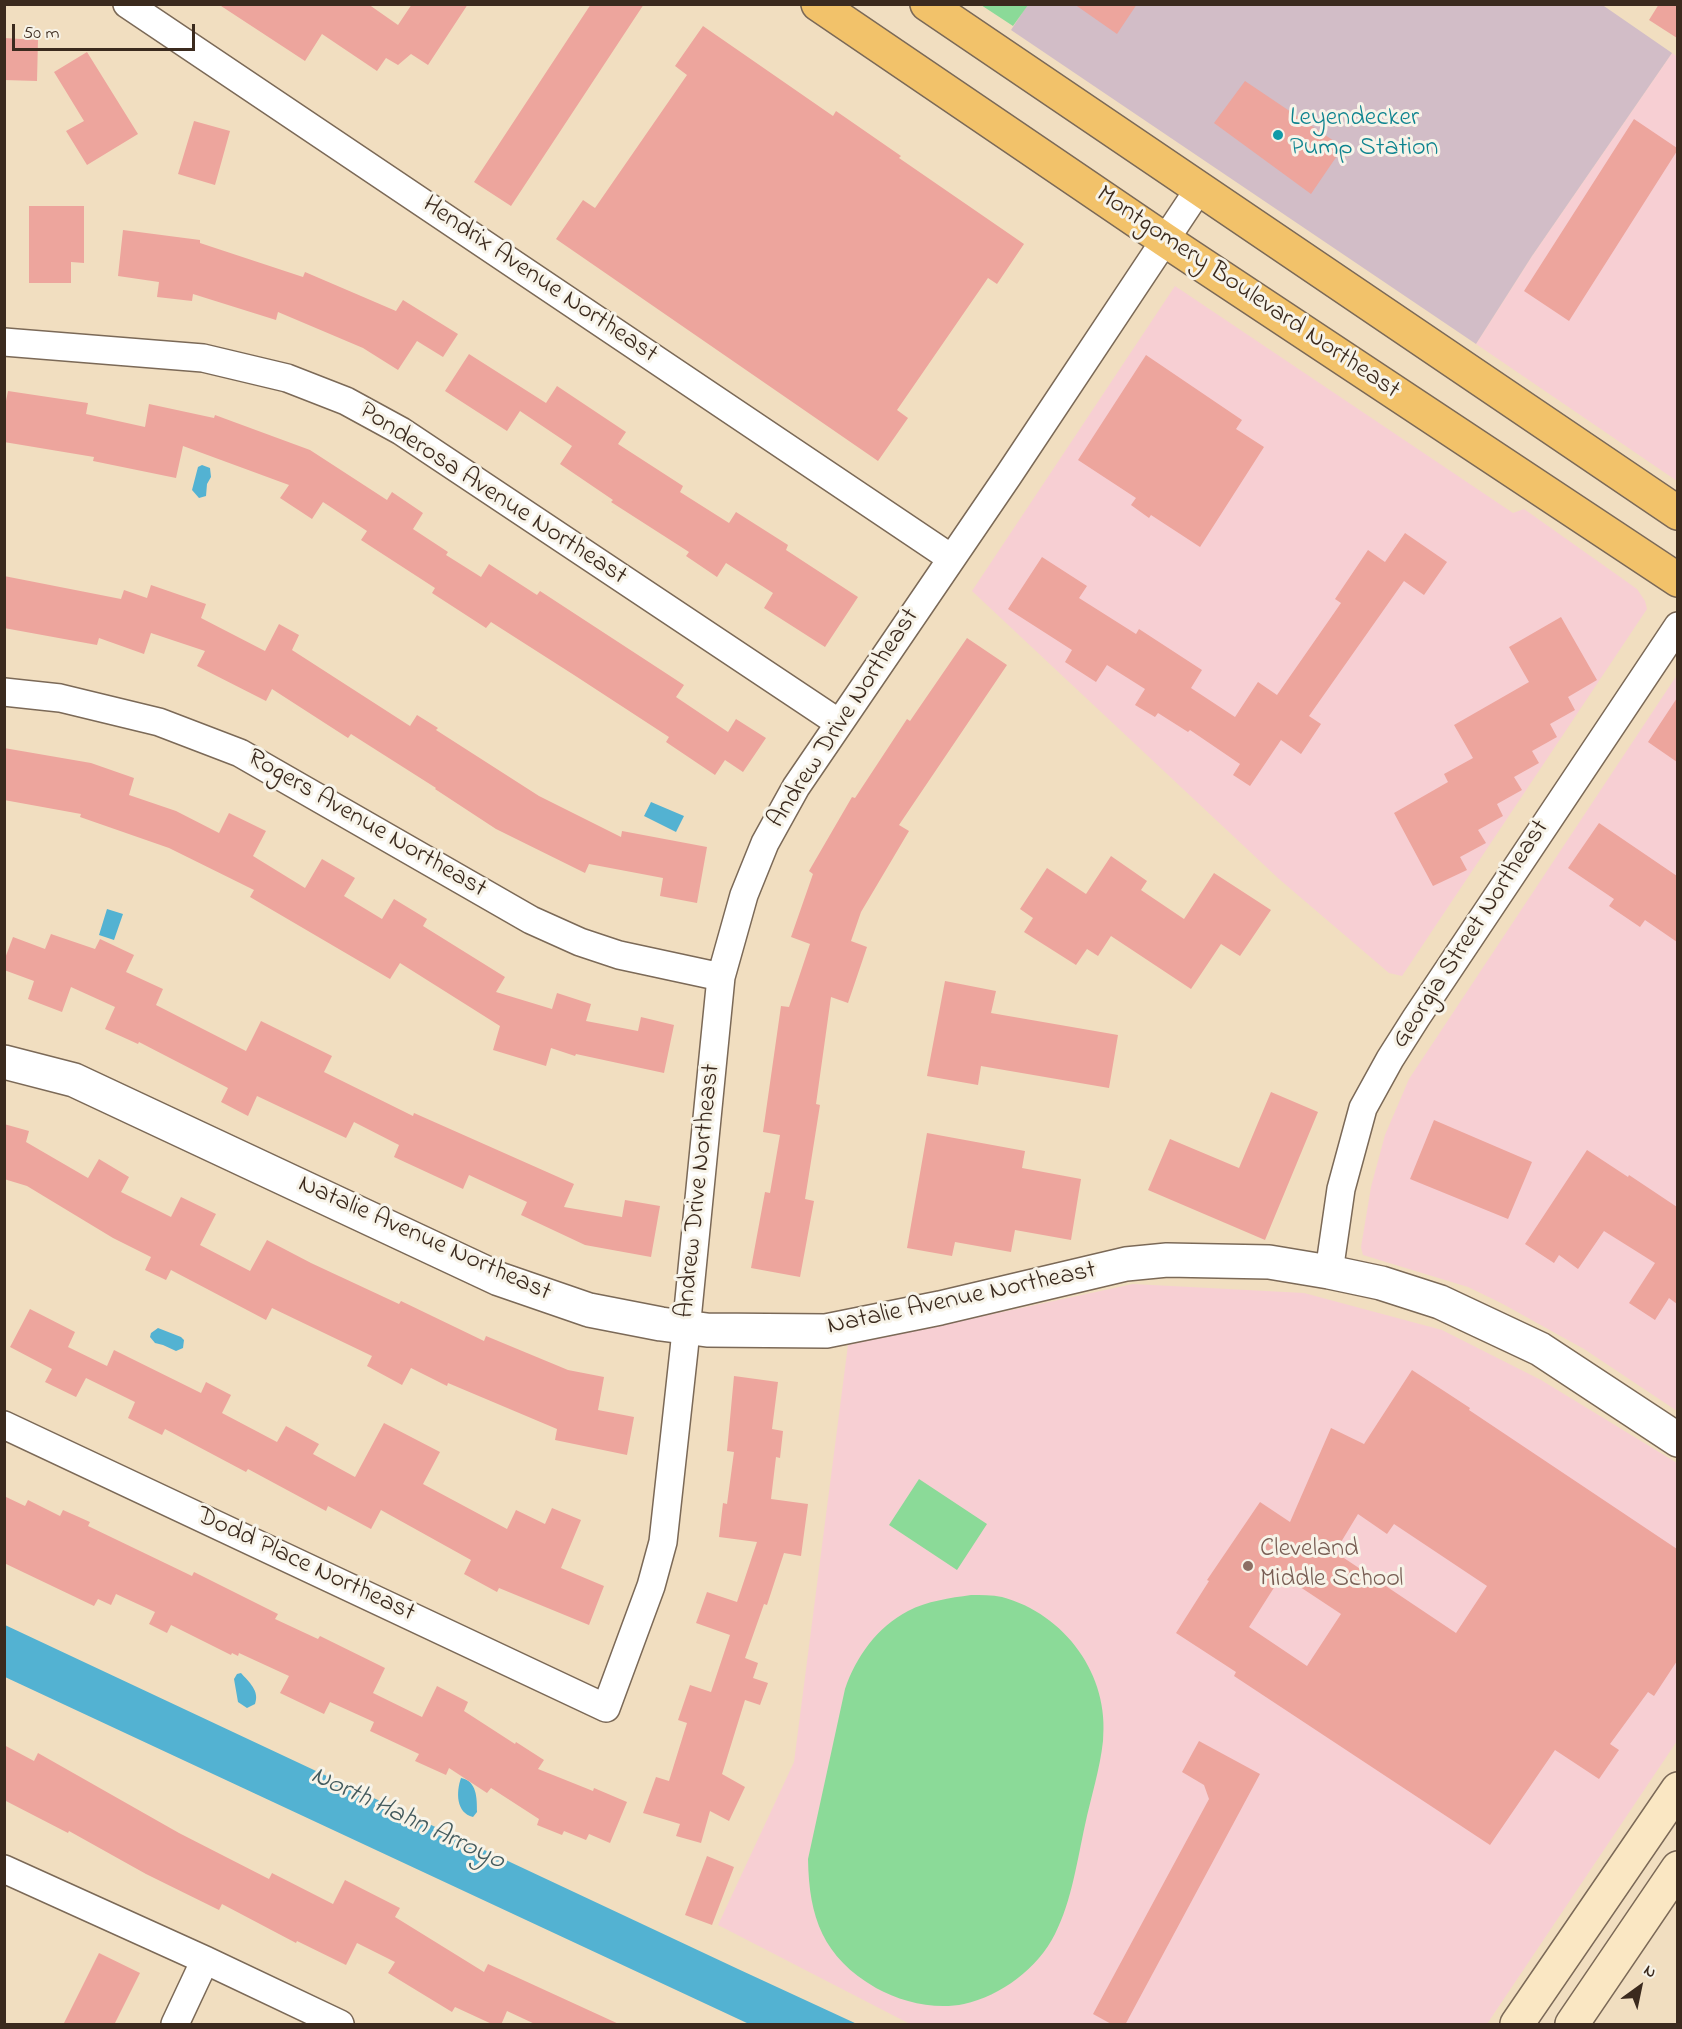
<!DOCTYPE html>
<style>
body{margin:0}
#map{position:relative;width:1682px;height:2029px;overflow:hidden;background:#f1dec0;font-family:"Indie Flower",sans-serif}
canvas{display:block}
.frame{position:absolute;inset:0;border:6px solid #3b2a1e;pointer-events:none}
.north{position:absolute;left:1610px;top:1957px;width:60px;height:60px;-webkit-text-stroke:4px #f7f3e8;paint-order:stroke;rotate:33deg;font-size:16px;font-weight:700;line-height:24px;text-align:center;color:#3b2a1e}
.north::after{content:'';display:block;margin:auto;width:21px;height:27px;background:#3b2a1e;clip-path:polygon(50% 0,100% 100%,50% 72%,0 100%)}
.scale{position:absolute;left:12px;top:24px;width:183px;height:27px;box-sizing:border-box;border:3px solid #3b2a1e;border-top:0;padding-left:8px;font-size:18px;line-height:21px;white-space:nowrap;color:#3b2a1e;-webkit-text-stroke:4px #f7f3e8;paint-order:stroke}
</style>
<div id="map">
<canvas width="1682" height="2029"></canvas>
<div class="frame"></div>
<div class="north">N</div>
<div class="scale">50 m</div>
</div>
<script>
const ctx = document.querySelector('canvas').getContext('2d');
ctx.lineJoin = 'round';
function fill(path, color) { ctx.fillStyle = color; ctx.fill(path, 'evenodd'); }
function strokePath(path, color, width, dash) { ctx.strokeStyle = color; ctx.lineWidth = width; ctx.lineCap = dash ? 'butt' : 'round'; ctx.setLineDash(dash || []); ctx.stroke(path); }
function label(font, color, halo, rows, align = 'center') {
  ctx.font = font + ' "Indie Flower",sans-serif'; ctx.lineWidth = 6; ctx.setLineDash([]); ctx.textBaseline = 'middle'; ctx.strokeStyle = halo; ctx.fillStyle = color; for (const [text, x, y, turn = 0] of rows) {
    ctx.save(); ctx.translate(x, y); ctx.rotate((+turn || 0) * Math.PI / 180); ctx.textAlign = isNaN(turn) ? turn : align; if (halo) ctx.strokeText(text, 0, 0); ctx.fillText(text, 0, 0); ctx.restore();
  }
}
const built = new Path2D(`
 M1672,53L1678,57L1677,481L1476,344L1532,256Z
 M1175,286L1513,513L1524,509L1637,589L1645,601L1647,609L1402,976L1389,973L1279,879L972,591Z
 M1677,675V1411L1584,1349L1501,1303L1468,1287L1363,1255L1361,1247L1371,1187L1385,1135L1409,1079Z
 M1133,1284L1304,1293L1442,1330L1541,1380L1677,1463V1741L1487,2024H910L718,1925L794,1762L848,1345Z`);
const industrial = new Path2D(`
 M1028,4H1601L1672,53L1532,256L1476,344L1011,30Z`);
const green = new Path2D(`
 M981,5H1028L1013,26Z
 M919,1479L987,1524L957,1570L889,1525Z
 M971,1595C981,1595 992,1595 1002,1597C1065,1614 1110,1675 1103,1741C1100,1769 1091,1797 1085,1825C1077,1861 1072,1900 1055,1934C1038,1968 1001,1996 964,2004C935,2010 901,2002 876,1988C823,1957 809,1918 808,1859L845,1689C856,1657 877,1627 908,1611C927,1601 950,1598 971,1595Z`);
const water = new Path2D(`
 M202,465L210,468L211,477L207,484L206,496L199,498L192,490L198,467Z
 M651,802L684,816L676,832L644,816Z
 M107,909L123,914L114,940L99,935Z
 M158,1328L181,1337L184,1340L183,1348L176,1351L163,1345L155,1343L150,1337L151,1333Z
 M5,1625L738,1969L857,2024H749L5,1677Z
 M241,1673C249,1682 260,1691 255,1704L247,1708L238,1702L234,1679L237,1674Z
 M461,1778C477,1781 477,1798 477,1812L473,1817C456,1813 456,1792 461,1778Z`);
const building = new Path2D(`
 M218,4H368L398,25L412,4H468L428,65L411,54L398,65L386,58L377,71L322,34L305,61Z
 M591,4H644L511,206L474,182Z
 M1074,4H1137L1117,34Z
 M1659,4H1677V38L1649,20Z
 M703,26L833,116L836,111L901,156L899,158L1024,244L997,284L988,278L897,410L908,418L878,461L556,239L583,200L595,208L687,75L675,66Z
 M4,38L38,40L37,81L4,80Z
 M87,52L138,134L87,165L66,131L84,121L54,72Z
 M1245,81L1343,147L1311,194L1214,123Z
 M1634,119L1677,148V151L1569,321L1524,291Z
 M194,121L230,131L215,185L178,174Z
 M29,206H84V263L71,262V283H29Z
 M123,230L200,240V243L303,277L305,272L396,311L403,300L458,334L443,357L417,341L398,370L363,348L278,312L276,320L193,294L192,301L157,297L159,282L118,276Z
 M469,354L546,403L557,386L626,432L618,444L683,486L680,492L729,523L736,512L788,545L786,550L858,597L825,647L764,608L773,593L726,563L717,577L686,556L689,552L611,502L613,500L560,464L572,446L520,411L507,431L445,391Z
 M1146,355L1242,420L1236,429L1264,447L1200,547L1151,515L1149,518L1131,505L1136,498L1078,460Z
 M8,391L88,403L86,414L145,427L149,404L214,418L215,415L310,450L387,500L392,492L423,513L413,529L448,552L446,555L481,577L489,564L537,595L540,591L684,685L676,697L728,732L736,719L766,738L743,772L725,760L715,775L666,742L669,737L574,675L491,622L486,628L432,593L435,588L361,540L367,531L323,502L312,519L280,498L289,485L183,446L176,478L93,461L94,457L4,442V411Z
 M1405,533L1447,562L1424,595L1404,581L1309,716L1321,724L1301,754L1281,740L1250,786L1233,775L1240,764L1190,730L1188,732L1158,713L1155,717L1135,705L1145,689L1107,665L1096,682L1065,662L1072,650L1008,609L1042,557L1087,586L1079,598L1136,634L1139,629L1202,670L1191,688L1235,717L1258,682L1277,695L1341,603L1335,599L1368,550L1385,562Z
 M4,576L121,599L124,590L147,598L151,585L206,604L201,618L265,651L279,624L299,635L292,650L410,726L417,715L438,728L436,730L539,796L621,837L622,831L707,847L697,903L660,896L663,878L589,864L585,873L496,829L435,789L436,788L351,734L348,738L272,689L266,701L197,666L205,651L151,633L144,654L99,638L97,645L4,628Z
 M1561,617L1597,680L1568,697L1575,710L1550,724L1557,737L1532,751L1539,763L1514,777L1522,790L1497,804L1503,816L1478,830L1486,843L1460,857L1467,870L1433,886L1394,813L1448,782L1444,774L1473,758L1454,725L1529,682L1509,647Z
 M967,638L1007,665L899,825L909,831L861,912L851,941L867,947L848,1003L831,997L816,1104L820,1105L805,1199L814,1201L800,1277L751,1268L765,1192L770,1193L780,1135L763,1132L781,1006L789,1007L810,944L791,937L813,874L809,871L852,797L855,798L907,719L910,721Z
 M1677,698V762L1648,742Z
 M4,748L91,763L134,778L129,795L176,811L219,833L229,813L266,831L253,856L305,888L322,859L355,878L344,896L382,919L394,899L427,919L423,926L505,977L496,992L552,1009L557,993L591,1004L586,1021L638,1031L641,1017L674,1025L664,1073L576,1054L575,1056L551,1048L546,1066L493,1050L500,1026L400,963L390,979L250,897L254,890L169,848L80,817L81,814L4,800Z
 M1599,823L1677,876V942L1645,920L1640,927L1609,906L1614,899L1568,868Z
 M1111,856L1147,881L1141,890L1184,919L1214,873L1271,910L1240,956L1221,944L1191,989L1111,936L1098,956L1087,949L1076,965L1024,932L1033,918L1020,909L1047,868L1086,894Z
 M51,934L95,949L100,939L134,955L126,972L163,989L156,1005L246,1051L261,1021L332,1056L324,1072L413,1116L414,1113L574,1184L564,1207L622,1217L625,1200L660,1206L651,1257L585,1245L521,1215L527,1202L469,1175L463,1189L394,1157L399,1145L354,1122L346,1138L257,1096L248,1116L221,1102L228,1088L139,1042L138,1044L105,1029L115,1007L71,987L62,1012L28,999L34,981L4,970V961L13,937L45,949Z
 M945,981L996,991L991,1013L1118,1035L1109,1088L981,1066L978,1085L927,1076Z
 M1271,1092L1318,1112L1265,1240L1148,1190L1170,1139L1239,1168Z
 M1434,1120L1532,1162L1508,1219L1410,1179Z
 M4,1124L29,1131L26,1142L88,1178L99,1159L129,1177L121,1192L171,1217L181,1197L216,1214L200,1245L250,1271L267,1240L311,1263L399,1304L401,1301L484,1341L486,1336L568,1370L604,1377L598,1410L634,1417L627,1455L555,1440L557,1429L448,1383L447,1386L411,1368L402,1385L367,1366L372,1356L272,1308L266,1320L171,1270L166,1280L145,1270L151,1257L113,1238L27,1186L4,1179Z
 M927,1133L1025,1151L1022,1168L1081,1179L1071,1240L1015,1230L1011,1252L955,1242L952,1256L907,1248Z
 M1587,1150L1628,1177L1629,1175L1677,1207V1304L1669,1298L1655,1320L1629,1303L1655,1263L1604,1231L1578,1269L1559,1255L1554,1263L1525,1244Z
 M30,1309L75,1332L68,1347L107,1366L114,1350L201,1393L206,1382L231,1395L222,1413L277,1442L286,1426L319,1444L313,1454L355,1477L384,1423L440,1452L423,1484L507,1529L516,1510L545,1524L552,1508L581,1520L561,1568L604,1586L589,1625L499,1588L497,1592L464,1574L471,1560L381,1510L371,1529L328,1506L326,1511L248,1469L246,1472L165,1429L162,1435L128,1418L135,1402L86,1378L76,1397L45,1382L52,1369L10,1347Z
 M1412,1370L1470,1408L1469,1410L1677,1549V1661L1654,1696L1648,1692L1610,1744L1619,1750L1599,1779L1555,1750L1490,1845L1234,1676L1236,1672L1176,1633L1209,1581L1207,1580L1260,1502L1290,1522L1331,1428L1364,1444ZM1358,1514L1387,1534L1394,1524L1487,1586L1456,1633L1335,1552ZM1282,1575L1341,1614L1307,1666L1249,1627Z
 M734,1376L778,1382L772,1429L783,1431L780,1458L776,1457L771,1499L808,1504L801,1556L784,1553L767,1605L764,1604L745,1658L758,1663L753,1678L768,1683L760,1705L745,1700L722,1774L745,1787L729,1821L710,1811L701,1843L676,1836L680,1824L643,1813L656,1777L669,1781L687,1723L678,1720L690,1685L711,1692L730,1635L696,1623L707,1592L737,1602L757,1542L719,1537L723,1503L727,1504L734,1452L727,1451Z
 M4,1496L25,1506L28,1500L60,1516L63,1510L90,1522L88,1526L192,1576L194,1572L278,1614L275,1619L318,1639L320,1636L385,1668L373,1693L422,1717L437,1686L468,1702L464,1711L515,1744L516,1742L544,1760L538,1769L593,1791L594,1788L627,1802L610,1843L589,1834L586,1840L564,1831L562,1835L537,1825L539,1819L491,1788L487,1793L449,1768L446,1775L415,1761L419,1754L370,1731L374,1722L330,1702L324,1714L280,1693L289,1676L239,1653L238,1656L232,1653L231,1655L171,1625L167,1633L149,1624L155,1612L116,1594L111,1605L98,1599L94,1606L4,1563Z
 M1199,1741L1260,1774L1125,2025H1113L1093,2014L1209,1799L1204,1785L1182,1772Z
 M4,1745L34,1761L38,1753L179,1833L269,1879L272,1873L333,1904L345,1880L400,1908L395,1917L484,1972L488,1964L621,2025H537L507,2011L501,2025H494L455,2007L452,2012L388,1973L395,1962L357,1943L346,1965L297,1941L296,1943L222,1904L219,1910L146,1874L69,1831L68,1833L4,1800Z
 M707,1856L734,1867L712,1925L685,1915Z
 M99,1953L140,1973L114,2025H63Z`);
const minor = new Path2D(`
 M127,4L951,558
 M4,342L203,358L287,378L346,401L401,431L839,723
 M4,692L60,698L159,722L240,753L531,920L580,942L619,955L721,977
 M1329,1272L1341,1189L1363,1108L1390,1059L1416,1018L1678,626
 M4,1425L606,1708L651,1586L663,1542L684,1350L721,977L744,895L765,843L796,787L1008,476L1199,189
 M4,1869L205,1960L340,2024
 M175,2024L205,1960`);
const tertiary = new Path2D(`
 M4,1062L74,1080L499,1279L589,1310L661,1324L707,1330L826,1331L940,1308L1126,1264L1167,1260L1269,1262L1329,1272L1381,1283L1440,1302L1540,1349L1678,1440`);
const secondary = new Path2D(`
 M1517,2024L1678,1789
 M1572,2024L1678,1868`);
const primary = new Path2D(`
 M818,4L1165,240L1678,580
 M927,4L1678,513`);
const markers = [
 [1278,135,6,"#0f9aa8"],
 [1248,1566,6,"#8d6e63"]
];
const cultureNames = [
 ["Leyendecker",1290,120],
 ["Pump Station",1290,150]
];
const streetNames = [
 ["Hendrix Avenue Northeast",539,281,34],
 ["Montgomery Boulevard Northeast",1247,294,34],
 ["Ponderosa Avenue Northeast",492,495,33],
 ["Andrew Drive Northeast",845,719,-57],
 ["Rogers Avenue Northeast",366,825,30],
 ["Georgia Street Northeast",1472,935,-57],
 ["Andrew Drive Northeast",700,1191,-84],
 ["Natalie Avenue Northeast",424,1240,24],
 ["Natalie Avenue Northeast",962,1300,-12],
 ["Dodd Place Northeast",305,1566,25]
];
const educationNames = [
 ["Cleveland",1260,1551],
 ["Middle School",1260,1581]
];
const waterNames = [
 ["North Hahn Arroyo",407,1820,25]
];
fill(built, '#f7cfd3');
fill(industrial, '#d2bdc7');
fill(green, '#8bda98');
fill(water, '#53b2d2');
fill(building, '#eda59d');
strokePath(minor, '#7b6957', 30);
strokePath(tertiary, '#7b6957', 36);
strokePath(secondary, '#7b6957', 36);
strokePath(primary, '#7b6957', 36);
strokePath(minor, '#fff', 27);
strokePath(tertiary, '#fff', 33);
strokePath(secondary, '#fae7c3', 33);
strokePath(primary, '#f2c26a', 33);
for (const [x, y, r, color] of markers) { const dot = new Path2D(); dot.arc(x, y, r, 0, 2 * Math.PI); ctx.fillStyle = color; ctx.fill(dot); strokePath(dot, '#f7f3e8', 2); }
label('26px', '#0d838f', '#f7f3e8', cultureNames, 'left');
label('26px', '#3b2a1e', '#f7f3e8', streetNames);
label('26px', '#785e54', '#f7f3e8', educationNames, 'left');
label('italic 27px', '#435a5d', '#f7f3e8', waterNames);
</script>
